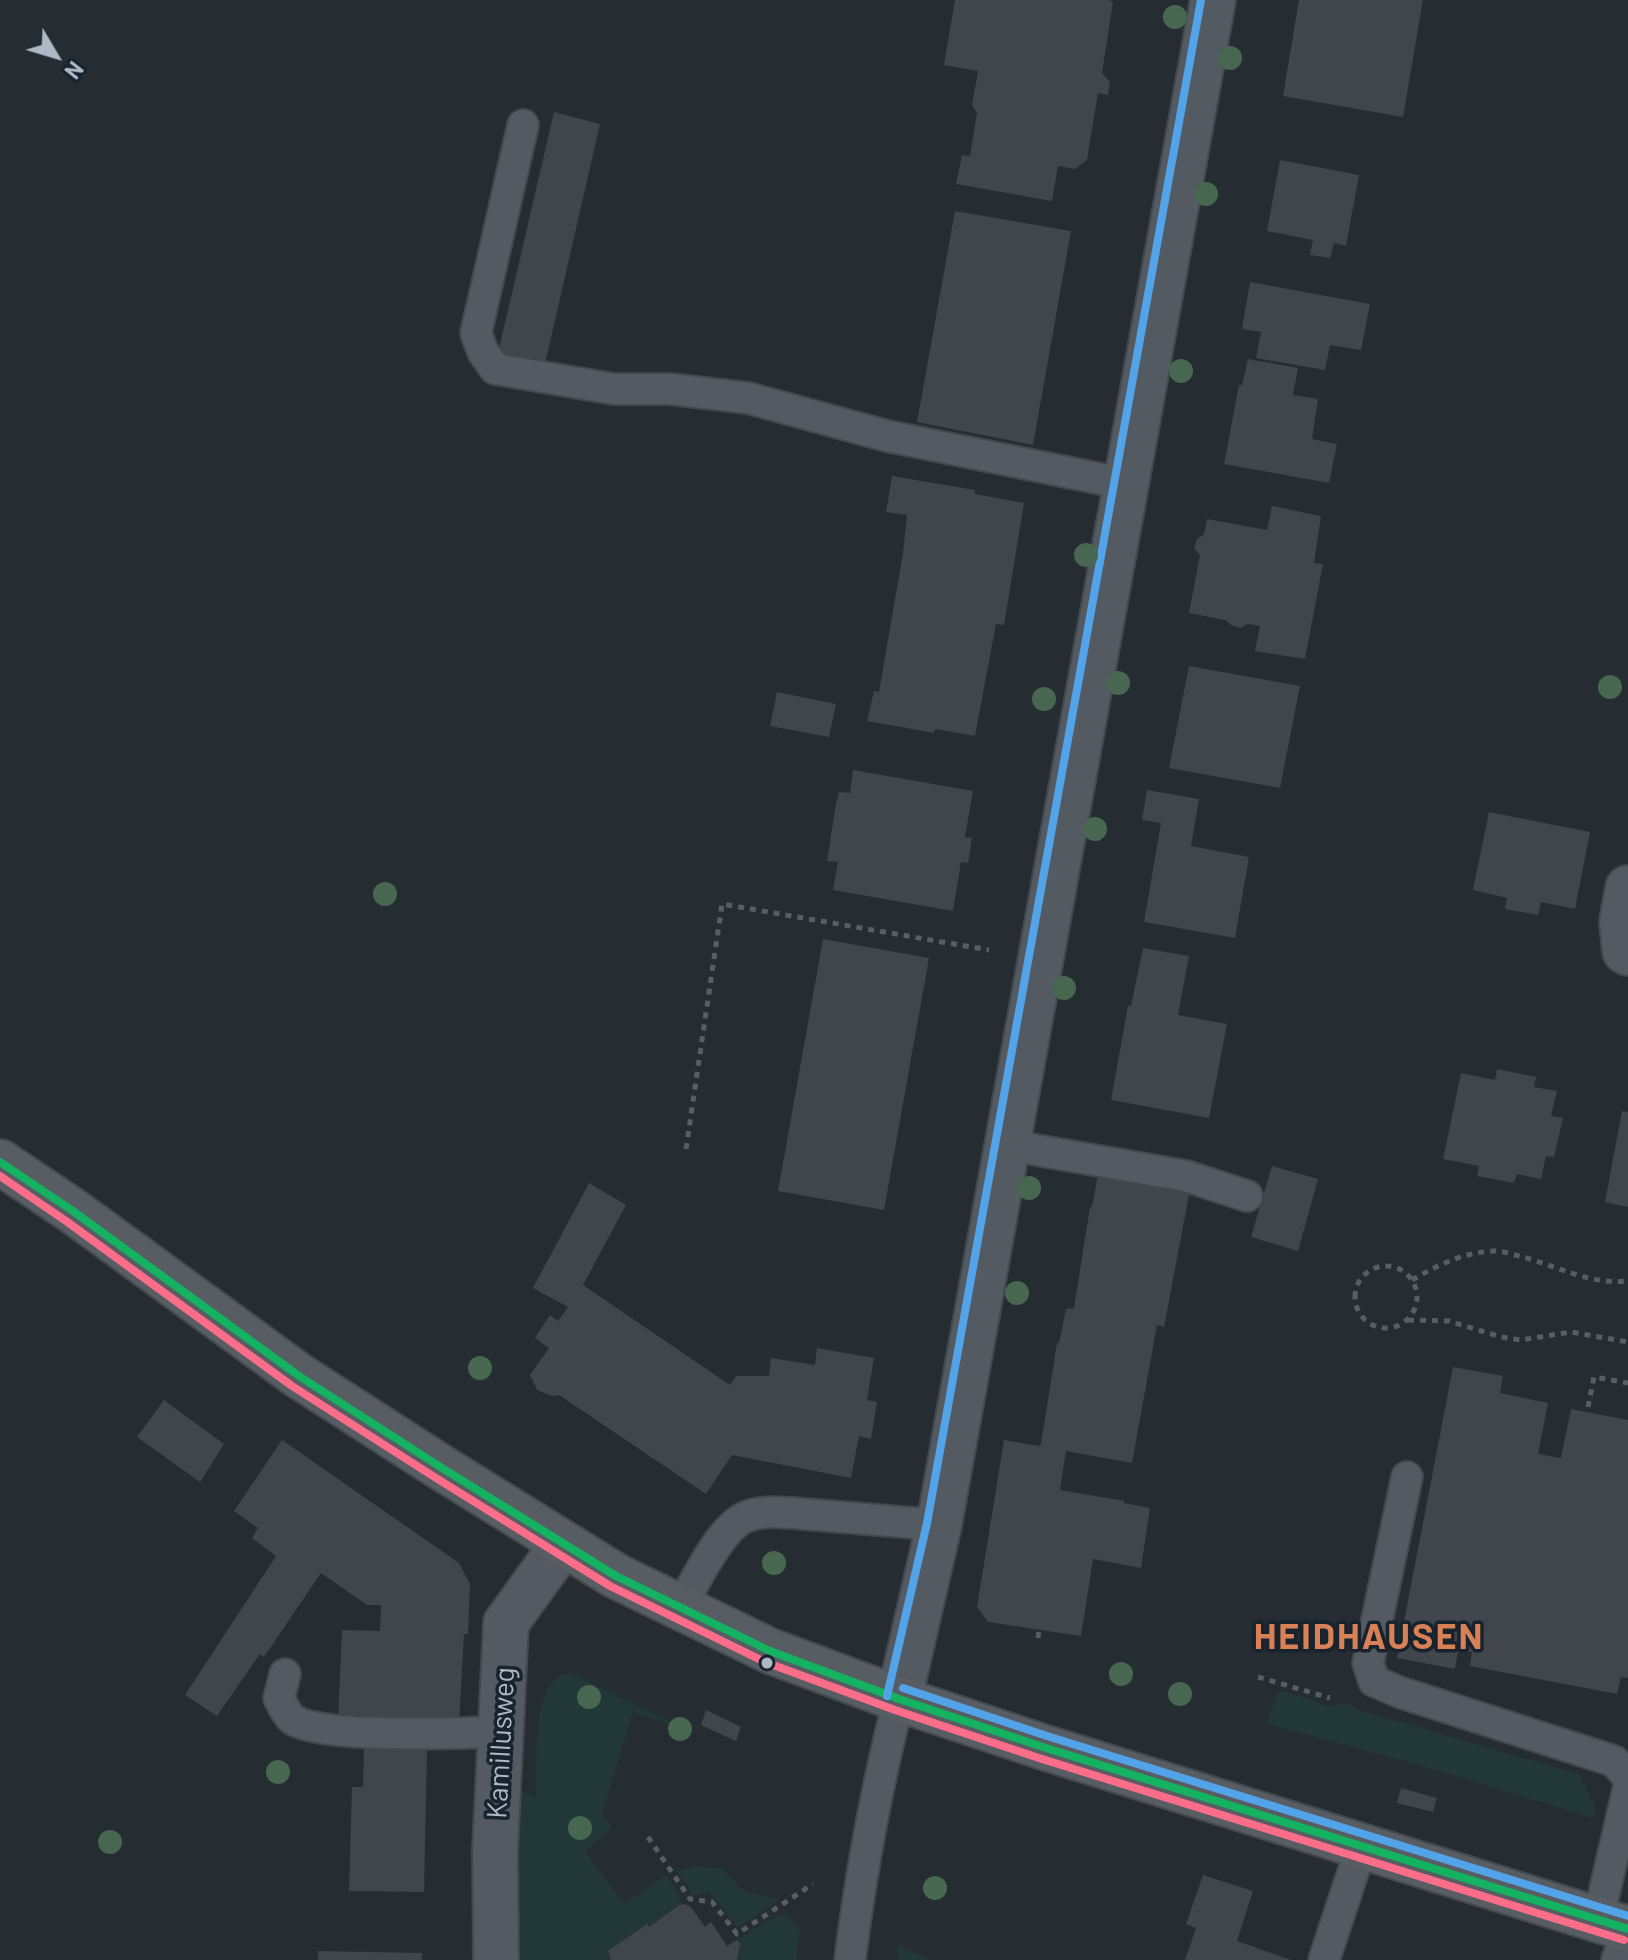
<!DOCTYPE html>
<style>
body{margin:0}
#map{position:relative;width:1628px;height:1960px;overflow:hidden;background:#252c32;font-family:Barlow,sans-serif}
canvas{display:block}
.north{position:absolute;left:16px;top:16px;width:80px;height:80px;-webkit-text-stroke:6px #18232d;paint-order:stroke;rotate:128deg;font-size:22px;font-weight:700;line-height:32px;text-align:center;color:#adb9c5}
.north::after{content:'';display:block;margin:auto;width:28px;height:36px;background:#adb9c5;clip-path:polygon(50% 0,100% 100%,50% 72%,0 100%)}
</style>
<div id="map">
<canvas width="1628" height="1960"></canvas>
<div class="north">N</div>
</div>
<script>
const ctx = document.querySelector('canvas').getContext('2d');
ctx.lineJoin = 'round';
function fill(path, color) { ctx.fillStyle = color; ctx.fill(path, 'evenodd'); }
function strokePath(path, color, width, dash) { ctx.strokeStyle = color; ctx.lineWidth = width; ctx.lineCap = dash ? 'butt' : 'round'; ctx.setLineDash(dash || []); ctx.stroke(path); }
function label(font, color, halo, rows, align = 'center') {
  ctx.font = font + ' Barlow,sans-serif'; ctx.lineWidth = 7; ctx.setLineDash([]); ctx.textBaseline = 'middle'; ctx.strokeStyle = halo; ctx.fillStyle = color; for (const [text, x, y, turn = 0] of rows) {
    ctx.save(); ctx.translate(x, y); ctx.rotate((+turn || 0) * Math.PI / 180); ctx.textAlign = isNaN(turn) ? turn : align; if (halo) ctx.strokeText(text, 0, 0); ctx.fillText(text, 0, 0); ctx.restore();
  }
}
const green = new Path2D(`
 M570,1673L686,1730L633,1712L602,1814L612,1828L585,1851L624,1904L666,1875L680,1895L679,1905L649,1927L647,1924L609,1951L611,1960H513L511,1788L536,1797C537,1768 532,1694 558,1677C561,1674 566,1674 570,1673Z
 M1285,1691L1327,1706L1347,1703L1359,1710L1579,1774L1596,1808L1593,1818L1415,1764L1267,1724L1278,1692Z
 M699,1866L723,1869L742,1890L779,1900L737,1928L710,1892L694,1895L676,1871Z
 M788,1914L800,1931L796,1960H737L740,1944L737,1940L775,1916Z
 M897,1945L933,1960H898Z`);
const building = new Path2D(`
 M955,0H1109L1113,2L1102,73L1110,82L1108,95L1098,93L1087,160L1075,169L1058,166L1052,201L956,184L962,155L970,156L977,113L972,105L978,71L944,65Z
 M1299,0H1423L1403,117L1283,96Z
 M554,112L600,124L545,364L498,353Z
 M1280,160L1359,175L1346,246L1334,243L1330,258L1310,255L1313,240L1267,231Z
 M955,211L1071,231L1033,445L917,422Z
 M1250,282L1370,304L1361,350L1330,345L1325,370L1256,358L1261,332L1242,329Z
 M1248,359L1298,368L1293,395L1318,399L1312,439L1337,444L1329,483L1224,464L1239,385H1242Z
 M892,476L975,490V494L1024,503L1004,625L996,624L975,736L935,729L934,733L867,721L874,691L879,692L903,553L907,515L886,512Z
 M1272,506L1321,516L1314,563L1323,564L1305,659L1255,651L1260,626L1248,624L1241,628L1231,625L1225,620L1189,613L1200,555L1194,548L1197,539L1204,534L1207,519L1267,530Z
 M1189,666L1300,686L1280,788L1169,768Z
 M777,692L836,704L829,737L770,726Z
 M853,770L973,791L965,837L972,838L968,863L961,862L953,911L833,890L838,862L827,861L836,804L839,792L850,793Z
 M1147,790L1199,799L1191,846L1249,857L1235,938L1144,922L1161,823L1142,820Z
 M1489,812L1590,832L1575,909L1541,902L1538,915L1505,909L1507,898L1473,890Z
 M823,939L929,958L884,1210L778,1191Z
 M1143,948L1189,956L1178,1015L1227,1024L1209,1118L1111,1100L1128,1006H1131Z
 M1497,1069L1536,1077L1534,1087L1557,1091L1551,1116L1563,1118L1554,1157L1546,1156L1541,1179L1517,1174L1514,1183L1477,1176L1479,1166L1443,1159L1461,1073L1495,1080Z
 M1622,1111L1628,1112V1207L1605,1202Z
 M1272,1166L1318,1179L1298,1251L1251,1237Z
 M1098,1175L1190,1190L1164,1327L1157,1325L1132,1463L1066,1451L1060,1490L1125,1501L1124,1503L1150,1508L1141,1568L1093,1559L1081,1636L988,1622L977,1607L1004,1440L1038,1446L1041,1444L1057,1343H1059L1066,1309L1074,1308L1090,1207H1092Z
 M589,1183L626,1205L583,1285L730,1385L736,1376H769L771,1358L815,1365L817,1348L874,1358L867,1400L877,1402L871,1439L859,1436L851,1478L732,1455L706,1494L559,1395L552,1396L537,1390L530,1375L549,1348L535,1338L550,1315L558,1321L568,1307L533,1288Z
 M1453,1367L1503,1376L1500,1393L1548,1403L1538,1454L1561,1458L1571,1409L1628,1420V1678L1621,1677L1617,1694L1470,1666L1472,1652L1458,1650L1455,1669L1397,1658Z
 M164,1400L224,1444L200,1482L137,1437Z
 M282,1440L459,1563L470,1584L468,1634H464L459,1724L338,1721L342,1630L380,1631L381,1605H367L321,1573L264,1657L260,1654L217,1716L185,1695L276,1556L252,1538L258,1528L234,1511Z
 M706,1710L741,1727L736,1741L701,1725Z
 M364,1747L427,1750L424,1892L349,1891L352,1787H363Z
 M1401,1788L1437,1798L1433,1812L1397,1803Z
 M1203,1875L1253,1891L1237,1941L1291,1960H1185L1196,1928L1186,1924Z
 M684,1904L691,1907L705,1927L711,1922L727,1946L737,1940L740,1944L737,1960H611L608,1951L647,1924L649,1927L679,1905Z
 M318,1951L422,1953V1960H318Z`);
const path = new Path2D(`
 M686,1149L722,904L989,950
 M1355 1297a31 31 0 1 1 62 0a31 31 0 1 1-62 0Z
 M1412,1280C1438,1265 1464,1252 1494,1251C1502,1251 1511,1254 1519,1256C1556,1265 1588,1285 1628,1281
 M1408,1320L1449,1321L1501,1337L1521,1340L1571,1332L1628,1342
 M1588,1407L1594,1377L1628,1383
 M1038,1638L1039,1629
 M1258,1677L1330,1698
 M648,1837L690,1899L712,1902L737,1934L813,1884`);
const lane = new Path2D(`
 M523,125L476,333L483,352L495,369L614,389H669L748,398L887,436L1126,484
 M1007,1145L1186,1176L1247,1196
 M1407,1477L1368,1663L1374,1681L1399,1692L1614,1761L1628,1777
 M680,1607C696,1582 720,1526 748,1516C762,1511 777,1512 792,1513L939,1525
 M285,1674L279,1698C282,1704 287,1715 292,1719C321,1739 462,1733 501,1732
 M1598,1920L1628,1790
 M850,1960C861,1872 877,1785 899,1699
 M1324,1960L1362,1845
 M1617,1960L1628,1929`);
const street = new Path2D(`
 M1628,888L1622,922L1625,951L1628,953
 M899,1699L939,1525L1213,0
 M496,1960L495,1850L506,1623L563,1544`);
const primary = new Path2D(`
 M0,1162L73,1211L299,1376L442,1468L616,1576L770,1651L899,1699L1046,1748L1628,1929`);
const bus1 = new Path2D(`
 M0,1162L73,1211L299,1376L442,1468L616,1576L770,1651L899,1699L1046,1748L1628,1929`);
const bus2 = new Path2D(`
 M0,1176L66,1221L292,1386L436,1478L610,1586L765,1662L895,1710L1042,1759L1624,1940`);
const bus3 = new Path2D(`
 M903,1688L1050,1737L1628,1916
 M887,1696L927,1523L1201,0`);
const trees = [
 [1175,17],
 [1230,58],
 [1206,194],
 [1181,371],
 [1086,555],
 [1118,683],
 [1610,687],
 [1044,699],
 [1095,829],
 [385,894],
 [1064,988],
 [1029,1188],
 [1017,1293],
 [480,1368],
 [774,1563],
 [1121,1674],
 [1180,1694],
 [589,1697],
 [680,1729],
 [278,1772],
 [580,1828],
 [110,1842],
 [935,1888]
];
const markers = [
 [767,1663,7,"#adb9c5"]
];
const streetNames = [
 ["Kamillusweg",501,1743,-87]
];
const districtNames = [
 ["HEIDHAUSEN",1369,1637]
];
fill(green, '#223738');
fill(building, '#40464c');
strokePath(lane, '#42484d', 34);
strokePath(street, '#42484d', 48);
strokePath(primary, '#42494f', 48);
strokePath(path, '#585f64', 5, [6, 6]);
strokePath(lane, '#545a61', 30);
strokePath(street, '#545a61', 44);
strokePath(primary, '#575d63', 44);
strokePath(bus1, '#13b361', 8);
strokePath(bus2, '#fb6d88', 8);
strokePath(bus3, '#53a3e8', 8);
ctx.fillStyle = '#486751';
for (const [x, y] of trees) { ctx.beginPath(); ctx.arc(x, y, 12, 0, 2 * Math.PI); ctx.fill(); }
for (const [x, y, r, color] of markers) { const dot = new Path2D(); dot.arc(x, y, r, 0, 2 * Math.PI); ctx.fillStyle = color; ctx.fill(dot); strokePath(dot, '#18232d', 3); }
label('28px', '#adb9c5', '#18232d', streetNames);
ctx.letterSpacing = '2px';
label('bold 36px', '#d88056', '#18232d', districtNames);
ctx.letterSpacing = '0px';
</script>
